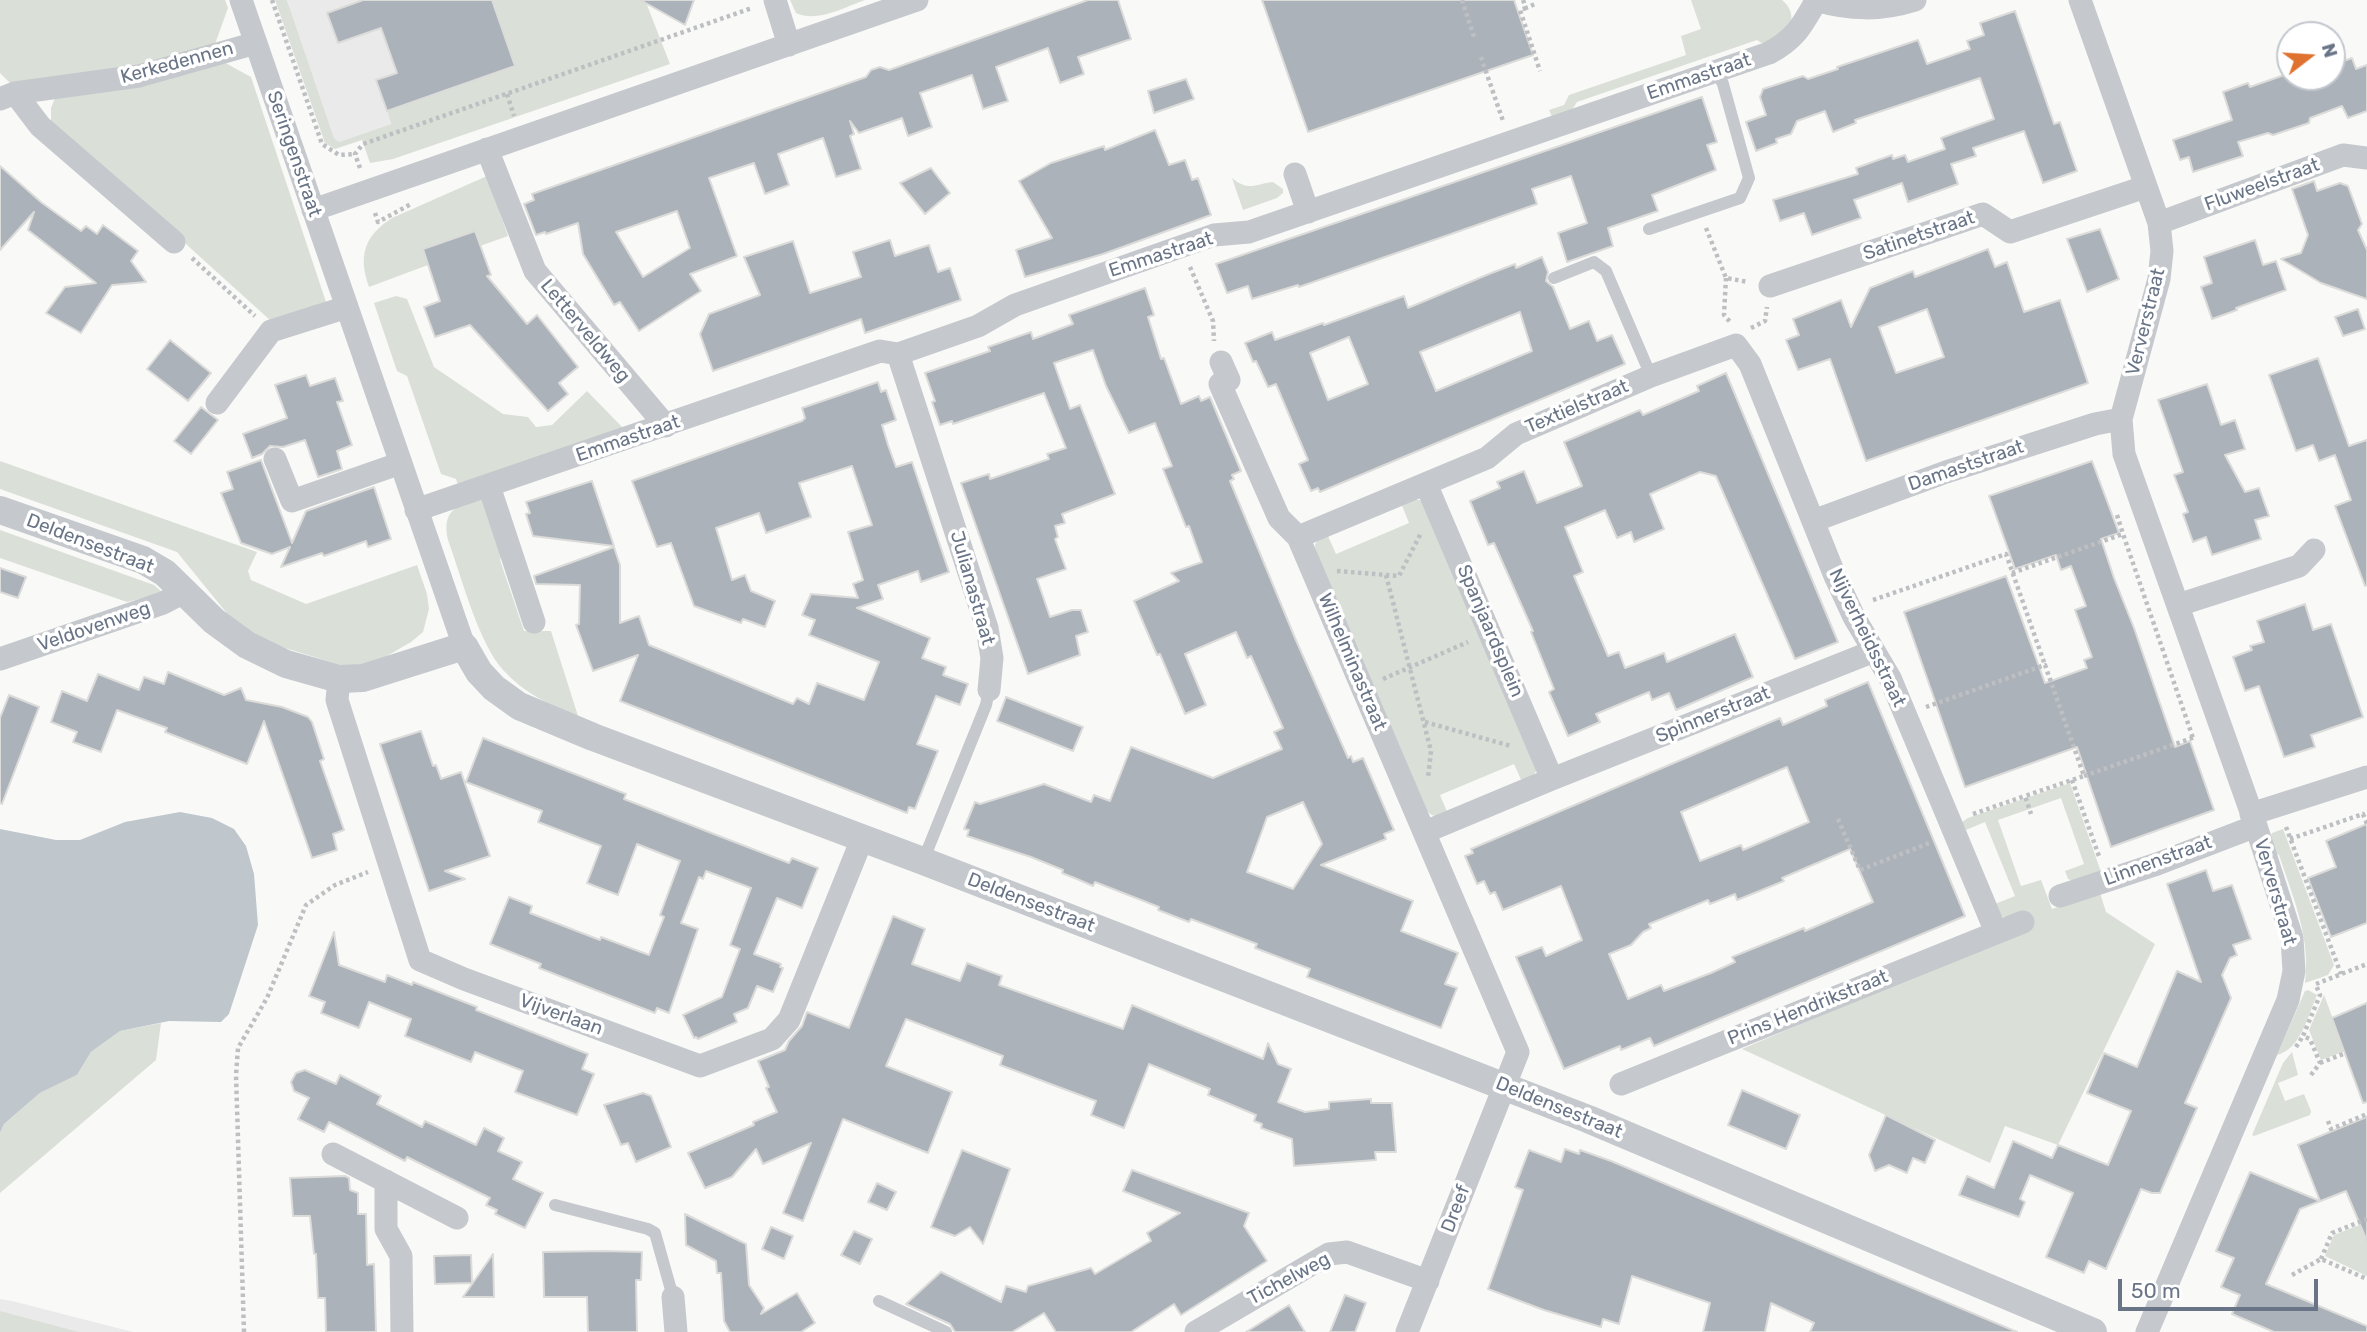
<!DOCTYPE html>
<style>
body{margin:0}
#map{position:relative;width:2367px;height:1332px;overflow:hidden;background:#f9f9f7;font-family:Rubik,sans-serif}
canvas{display:block}
.north{position:absolute;left:2276px;top:21px;width:70px;height:70px;box-sizing:border-box;background:#fff;border:2px solid #c3c8cf;border-radius:50%;rotate:73deg;font-size:19px;font-weight:700;line-height:28px;text-align:center;color:#697587}
.north::after{content:'';display:block;margin:auto;width:24px;height:32px;background:#e07230;clip-path:polygon(50% 0,100% 100%,50% 72%,0 100%)}
.scale{position:absolute;left:2118px;top:1279px;width:200px;height:32px;box-sizing:border-box;border:4px solid #697587;border-top:0;padding-left:9px;font-size:21px;line-height:24px;white-space:nowrap;color:#697587;-webkit-text-stroke:5px #fff;paint-order:stroke}
</style>
<div id="map">
<canvas width="2367" height="1332"></canvas>
<div class="north">N</div>
<div class="scale">50 m</div>
</div>
<script>
const ctx = document.querySelector('canvas').getContext('2d');
ctx.lineJoin = 'round';
function fill(path, color) { ctx.fillStyle = color; ctx.fill(path, 'evenodd'); }
function strokePath(path, color, width, dash) { ctx.strokeStyle = color; ctx.lineWidth = width; ctx.lineCap = dash ? 'butt' : 'round'; ctx.setLineDash(dash || []); ctx.stroke(path); }
function label(font, color, halo, rows, align = 'center') {
  ctx.font = font + ' Rubik,sans-serif'; ctx.lineWidth = 7; ctx.setLineDash([]); ctx.textBaseline = 'middle'; ctx.strokeStyle = halo; ctx.fillStyle = color; for (const [text, x, y, turn = 0] of rows) {
    ctx.save(); ctx.translate(x, y); ctx.rotate((+turn || 0) * Math.PI / 180); ctx.textAlign = isNaN(turn) ? turn : align; if (halo) ctx.strokeText(text, 0, 0); ctx.fillText(text, 0, 0); ctx.restore();
  }
}
const built = new Path2D(`
 M287,0H645L657,32L387,111L391,124L339,142L334,138Z
 M0,1299L12,1301L133,1332H0Z`);
const green = new Path2D(`
 M0,0H225L228,8L215,44L149,64L11,84L0,73Z
 M275,0H287L334,138L339,142L391,124L387,111L515,66L460,0H645L670,64L393,159L370,163L362,140L335,149L325,143Z
 M790,0H865C845,7 817,23 796,13Z
 M1691,0H1782C1792,8 1793,17 1790,29L1766,46L1757,40L1577,102L1570,113L1553,119L1549,110L1564,105L1569,95L1686,55L1681,36L1701,29Z
 M220,60L251,77L327,305L271,321L51,122V108L55,98Z
 M487,176L508,236L480,246L474,231L423,249L428,265L369,287C358,256 364,236 392,218Z
 M1232,178C1249,192 1255,184 1273,182L1283,189V193L1277,198L1243,210Z
 M396,296L407,299L434,367L503,414L528,417L536,427L552,425L587,391L625,430L459,488L456,479L441,474L407,376L397,371L374,303Z
 M0,461L257,552L248,571L251,580L306,604L417,565L427,594L429,609L423,632L411,642L380,660L352,667L337,664L272,644L234,622L177,552L0,489Z
 M484,499L505,545L500,560L524,631H551L578,716C551,706 524,693 504,671C478,643 462,578 448,540C441,511 458,502 484,499Z
 M1410,500H1420L1428,505L1537,770L1531,778L1522,782L1514,764L1440,795L1448,814C1438,817 1433,818 1426,810L1316,553L1315,545L1318,538L1327,534L1336,554L1409,523L1401,503Z
 M0,530L154,585L163,593L127,602L0,558Z
 M2070,783L2101,872L2074,881L2068,879L2065,871L2084,864L2061,798L1998,820L2021,886L2041,880L2052,909L2100,893L2106,912L2155,944L2058,1145L2005,1126L1990,1163L1742,1049L2028,927L2001,916L1995,904L2015,896L1985,822L1966,830L1962,822L1968,818Z
 M2283,829L2334,965L2328,975L2305,983C2311,938 2293,897 2279,855L2273,852L2269,841L2272,833Z
 M2308,990L2317,995C2308,1015 2301,1049 2277,1055L2305,991Z
 M2324,995L2345,1051L2321,1060L2309,1030Z
 M161,1023L156,1060L0,1193V1133L4,1124L40,1093L77,1075L91,1052L120,1031Z
 M2292,1052L2298,1075L2278,1083L2285,1101L2304,1094L2311,1111L2310,1115L2254,1136L2252,1135L2283,1063Z
 M2367,1222V1276L2325,1256L2334,1235Z
 M0,1311L79,1332H0Z`);
const water = new Path2D(`
 M180,812L212,818L234,829L246,846L254,874L258,925L229,1014L221,1022L169,1021L120,1031L91,1052L77,1075L40,1093L4,1124L0,1133V829L56,840H80L125,822Z`);
const building = new Path2D(`
 M363,0H492L515,66L387,111L376,80L397,73L381,28L338,43L327,13Z
 M640,0H694L685,25Z
 M1088,0H1118L1131,39L1078,57L1084,74L1060,83L1048,48L996,67L1008,101L983,109L972,75L920,93L932,127L908,136L902,118L859,133L850,121L854,134L850,136L861,169L836,177L823,138L778,154L789,185L765,194L754,163L709,178L737,256L690,274L701,291L639,331L620,302L614,305L583,254L578,223L546,234L545,232L536,235L524,204L534,200L532,194L866,77L871,70L880,67L889,70ZM677,211L690,248L643,277L616,232Z
 M1262,0H1514L1533,55L1308,132Z
 M2015,11L2054,124L2060,122L2077,171L2043,183L2024,131L1973,148L1976,156L1951,164L1958,184L1908,202L1902,183L1854,200L1861,218L1812,235L1804,213L1780,221L1773,200L1858,174L1856,168L1892,155L1893,159L1905,155L1908,162L1945,149L1941,138L1994,119L1980,78L1855,120L1856,123L1833,132L1825,111L1797,121L1791,134L1776,139L1777,143L1756,151L1746,122L1766,115L1760,97L1763,89L1803,76L1808,79L1838,69L1837,67L1918,40L1927,64L1970,49L1967,41L1984,35L1980,23Z
 M2352,58L2356,69L2367,65V111L2348,118L2342,106L2310,118L2309,123L2273,135L2268,133L2238,142L2243,156L2193,172L2189,157L2180,160L2173,140L2232,120L2223,92L2248,83L2250,87L2290,73V77H2332V65Z
 M1186,79L1194,99L1154,113L1148,91Z
 M1702,97L1717,142L1707,145L1716,170L1652,195L1658,211L1608,228L1613,246L1567,262L1558,233L1587,223L1571,176L1532,189L1537,204L1299,287L1298,285L1252,299L1248,286L1227,293L1216,264Z
 M1155,130L1169,165L1185,160L1192,180L1198,178L1211,215L1103,254L1025,277L1016,250L1052,238L1019,181L1051,163L1104,146L1105,150Z
 M0,166L42,203L81,231L86,226L97,234L103,225L138,251L131,261L146,282L112,285L81,333L46,313L65,287L96,283L28,230L34,212L0,250Z
 M931,168L950,193L925,214L900,183Z
 M2314,181L2317,191L2340,183L2348,186L2362,224L2358,230L2367,250V299L2321,283L2281,259L2301,253L2308,235L2292,189Z
 M2100,229L2119,279L2087,292L2067,239Z
 M475,231L491,275L487,276L527,324L537,315L578,367L559,383L568,394L548,411L470,325L435,337L424,307L440,301L423,249Z
 M890,240L895,256L929,245L938,272L950,268L961,300L865,333L861,319L713,371L700,334L709,314L760,295L744,257L793,241L810,293L861,277L853,252Z
 M2255,240L2263,265L2276,261L2286,290L2236,308L2237,310L2212,319L2201,287L2212,283L2204,257Z
 M1988,249L1995,267L2007,262L2024,312L2060,300L2088,383L1866,461L1830,359L1798,370L1786,340L1799,335L1793,319L1841,300L1851,327L1870,288L1913,271L1915,277ZM1927,309L1944,357L1896,373L1879,327Z
 M1542,257L1548,272L1546,281L1553,287L1570,329L1589,321L1597,341L1612,335L1625,364L1320,492L1318,488L1311,491L1299,464L1308,460L1276,384L1268,387L1256,361L1253,362L1245,343L1272,332L1275,340L1323,323L1324,325L1404,296L1408,308L1489,274L1515,264L1516,268ZM1520,312L1532,351L1436,391L1420,352ZM1349,337L1368,384L1328,400L1310,353Z
 M1145,288L1154,315L1148,317L1161,359L1164,358L1181,404L1199,396L1201,401L1210,397L1241,471L1232,475L1234,479L1230,481L1295,638L1348,758L1351,756L1353,762L1363,758L1394,830L1384,834L1386,839L1321,865L1413,901L1401,931L1458,953L1445,984L1457,988L1441,1028L1307,977L1310,969L1255,948L1257,944L1191,919L1189,922L1158,910L1159,907L1095,882L1093,886L1077,879L1062,873L1063,870L1031,857L967,836L969,830L964,829L975,802L980,804L1044,784L1091,802L1094,795L1110,801L1131,747L1213,778L1282,749L1274,732L1283,728L1251,656L1247,658L1236,632L1185,654L1206,705L1185,714L1160,654L1157,655L1134,601L1179,581L1171,573L1202,562L1189,526L1186,527L1163,469L1172,466L1155,423L1129,433L1106,386L1093,350L1054,363L1070,409L1080,405L1115,494L1062,514L1065,523L1055,526L1058,537L1055,539L1066,569L1037,579L1050,617L1072,610H1081L1088,632L1076,636L1080,655L1028,674L961,483L989,474L990,479L1049,459L1047,454L1066,448L1044,393L953,424L952,421L940,425L932,402L935,401L925,373L990,351L988,347L1031,332L1033,339L1073,324L1069,315ZM1303,802L1322,844L1293,889L1247,872L1267,817Z
 M2358,309L2365,329L2343,336L2335,317Z
 M170,340L211,373L188,401L147,369Z
 M2318,358L2349,446L2367,440V585L2365,586L2335,506L2351,500L2335,455L2319,461L2313,445L2296,451L2269,375Z
 M1726,373L1838,642L1795,659L1716,476L1700,472L1650,494L1664,529L1634,542L1631,532L1617,538L1605,510L1565,527L1583,572L1574,576L1608,656L1619,652L1625,668L1664,653L1667,662L1735,634L1753,677L1676,710L1669,693L1652,700L1649,692L1596,714L1600,722L1568,736L1549,692L1554,689L1531,632L1533,631L1494,543L1488,545L1470,501L1500,488L1497,482L1524,471L1537,503L1582,486L1564,442L1640,410L1643,415L1699,391L1697,386Z
 M306,375L310,386L335,378L343,401L337,402L352,445L337,451L342,469L318,477L305,440L283,447L270,446L262,454L252,458L243,434L287,418L275,385Z
 M878,382L881,392L886,390L896,420L882,425L888,445L896,467L912,462L949,572L921,582L918,571L878,585L883,599L857,608L930,638L922,658L946,667L943,675L968,684L960,705L936,696L917,744L938,751L915,809L909,807L907,813L620,701L638,655L593,671L576,625L579,624L580,585L536,584L534,576L614,547L620,565V623L639,616L649,645L793,704L797,698L809,704L817,683L864,700L879,662L809,635L815,620L802,615L811,594L858,598L853,584L863,580L848,532L872,525L852,466L799,483L811,517L766,533L759,513L716,528L732,580L745,575L751,591L775,601L765,627L743,619L741,623L694,606L671,543L657,547L632,481L802,421L805,418L802,408Z
 M2207,384L2221,425L2235,420L2245,449L2225,455L2245,492L2259,488L2269,516L2255,520L2261,539L2212,555L2206,537L2193,542L2183,514L2188,512L2174,475L2183,472L2158,400Z
 M201,407L218,420L191,454L174,441Z
 M261,460L292,543L306,511L374,487L391,539L368,547L366,541L324,556L322,553L281,567L290,547L272,554L241,543L221,493L233,489L227,472Z
 M2092,461L2119,533L2101,539L2114,578L2134,628L2175,747L2190,741L2214,810L2111,847L2077,747L1965,787L1904,612L2006,576L2045,683L2087,668L2084,660L2092,657L2075,610L2086,606L2071,566L2061,570L2056,555L2015,569L1989,496Z
 M592,481L614,546L533,536L526,514L530,513L526,502Z
 M0,568L26,577L18,598L0,592Z
 M2305,604L2313,630L2331,624L2363,717L2311,735L2315,747L2284,757L2259,686L2245,691L2233,657L2252,650L2250,646L2264,642L2257,621Z
 M168,672L224,695L241,688L246,700L282,707L308,717L312,722L324,759L320,761L344,830L333,834L337,850L312,858L264,721L247,764L165,732L167,728L117,710L101,752L73,742L77,732L51,722L62,691L87,701L98,674L139,690L144,677L164,684Z
 M1868,682L1965,916L1654,1046L1650,1038L1621,1050L1620,1046L1564,1069L1516,957L1542,947L1546,956L1582,940L1561,886L1503,910L1495,892L1490,894L1484,881L1477,884L1465,856L1473,853L1471,849L1780,718L1783,725L1827,706L1825,700ZM1787,767L1809,822L1743,850L1741,845L1700,861L1681,812ZM1850,849L1873,902L1805,931L1804,928L1732,957L1735,962L1711,973L1664,991L1661,985L1628,999L1609,954L1631,945L1643,932L1651,928L1649,924L1708,900L1710,904L1735,894L1737,900L1784,881L1782,878Z
 M9,695L39,707L2,804L0,803V718Z
 M1006,697L1083,727L1073,751L997,721Z
 M421,731L433,766L436,765L441,779L461,772L490,856L445,871L465,879L429,891L380,744Z
 M483,738L626,794L624,799L719,836L789,863L792,858L818,868L802,908L777,898L754,954L781,964L780,967L783,968L773,992L757,986L748,1008L734,1014L737,1022L698,1039L696,1037L694,1038L683,1015L722,997L740,949L730,945L751,888L706,871L703,879L699,877L681,923L698,929L669,1013L657,1008L655,1013L603,993L539,968L541,964L490,944L509,897L532,906L530,913L600,940L601,937L649,955L664,917L660,915L680,861L637,844L618,895L587,883L601,846L538,822L542,811L466,782Z
 M2367,824V923L2331,937L2308,878L2336,867L2326,841Z
 M2206,870L2213,891L2232,885L2251,939L2233,945L2237,955L2230,958L2222,975L2231,998L2185,1103L2197,1108L2160,1193H2152L2141,1189L2106,1269L2089,1261L2084,1273L2046,1257L2073,1193L2030,1175L2020,1199L2025,1202L2019,1217L1959,1195L1967,1176L1994,1188L2013,1141L2052,1158L2058,1145L2108,1165L2131,1111L2087,1093L2104,1053L2137,1067L2177,971L2201,982L2167,884Z
 M893,916L925,929L912,964L960,981L967,963L1002,976L999,985L1123,1029L1132,1005L1263,1059L1268,1043L1278,1064L1291,1069L1278,1102L1305,1112L1329,1109V1102L1371,1099V1103H1392L1396,1152H1375L1376,1160L1294,1166L1292,1139L1261,1128L1262,1124L1254,1121L1256,1115L1208,1095L1210,1089L1149,1064L1124,1128L1091,1115L1096,1101L1000,1065L1003,1056L906,1019L886,1066L952,1092L928,1153L843,1119L803,1221L783,1213L811,1143L763,1164L756,1149L732,1177L705,1188L688,1153L754,1125L753,1122L777,1112L766,1088L769,1087L758,1061L785,1050L789,1041L802,1026L807,1012L849,1028Z
 M334,932L339,965L385,982L387,975L412,985L413,982L477,1007L476,1010L588,1054L582,1069L594,1074L577,1115L515,1092L523,1071L475,1052L471,1062L405,1036L411,1019L369,1002L359,1028L321,1013L325,1002L309,996Z
 M2367,1003V1102L2363,1103L2332,1018Z
 M305,1070L336,1084L340,1075L381,1096L377,1104L422,1127L425,1121L476,1145L484,1128L504,1138L498,1151L522,1162L513,1179L543,1193L525,1228L495,1214L497,1210L486,1205L490,1198L407,1157L405,1161L329,1122L324,1132L298,1119L309,1098L294,1091L291,1082L296,1073Z
 M1742,1090L1800,1115L1786,1149L1728,1125Z
 M643,1093L651,1096L671,1147L636,1162L628,1143L621,1145L604,1105Z
 M1886,1115L1935,1140L1925,1163L1913,1158L1907,1173L1889,1165L1875,1171L1869,1155Z
 M2367,1117V1241L2346,1191L2300,1209L2266,1284L2367,1326V1332H2274L2232,1314L2240,1295L2221,1287L2234,1258L2216,1251L2250,1172L2320,1201L2298,1145Z
 M1565,1149L1579,1154L1580,1150L1611,1161L2017,1332H1810L1814,1323L1771,1303L1765,1332H1703L1710,1303L1632,1276L1619,1324L1603,1319L1601,1327L1544,1310L1488,1289L1523,1190L1515,1187L1529,1150L1561,1162Z
 M962,1150L1010,1169L983,1244L970,1227L955,1236L931,1227Z
 M1132,1170L1249,1213L1244,1226L1267,1261L1181,1315L1174,1304L1131,1332H1056L1044,1313L1012,1332H955L950,1324L906,1304L941,1272L1001,1302L1006,1286L1026,1292L1028,1286L1091,1268L1095,1274L1151,1241L1147,1233L1180,1213L1123,1191Z
 M345,1176L349,1178L350,1190L358,1193V1214H366L367,1265L374,1264L376,1332H326L325,1298H318L316,1254H314L310,1216H293L290,1178Z
 M877,1183L896,1192L887,1210L868,1202Z
 M685,1214L746,1244L749,1285L764,1308L761,1314L797,1293L815,1323L801,1332H730L724,1321L721,1273H717L716,1261L686,1245Z
 M771,1227L793,1236L784,1259L762,1249Z
 M854,1231L872,1239L860,1264L841,1255Z
 M605,1251L642,1252L641,1280H636L637,1332H588L587,1297H544L543,1252Z
 M493,1254L494,1297H463Z
 M471,1255L472,1283L435,1284L434,1256Z
 M1345,1295L1366,1303L1355,1332H1330Z
 M1289,1305L1305,1332H1246Z`);
const path = new Path2D(`
 M272,0L322,144L339,155L355,154
 M1462,0L1475,40
 M1523,0L1526,8L1535,4
 M1526,8L1520,10L1540,71
 M1481,57L1503,121
 M507,94L514,116
 M360,168L355,154L363,144L752,8
 M375,213L378,222L411,204
 M1706,228L1726,278L1748,282
 M192,258L255,316
 M1190,267L1213,321L1214,341
 M1726,278L1724,315L1731,323
 M1751,328L1765,321L1767,307
 M2117,515L2123,534
 M1337,571L1399,576L1421,533
 M2012,573L2123,534L2193,738
 M1386,575L1431,751L1428,778
 M1873,600L2006,554L2045,665
 M1383,679L1468,642
 M1926,707L2045,665L2084,776L2025,796L2031,814
 M1425,722L1511,746
 M2084,776L2195,737
 M2072,780L2100,859
 M1973,814L2025,796
 M1838,819L1860,870L1932,842
 M2286,827L2341,974
 M2290,839L2363,814L2367,824
 M2316,984L2367,964
 M2296,1047L2303,1036
 M2320,1063L2346,1053
 M2311,1075L2320,1063L2310,1039L2303,1036L2320,995L2316,985
 M2328,1121L2331,1129L2367,1114
 M2321,1259L2332,1233L2367,1219
 M2292,1275L2321,1259L2367,1279
 M244,1332L236,1075L238,1048L267,998L306,905L335,885L368,872`);
const service = new Path2D(`
 M1649,229L1740,198L1749,178L1723,84L1716,70
 M1554,278L1594,262L1606,271L1651,376
 M923,861L986,705L989,690
 M555,1205L648,1229L655,1233L673,1297
 M879,1301L946,1332`);
const minor = new Path2D(`
 M241,0L464,646
 M775,0L789,45
 M1815,0C1850,10 1880,11 1915,0
 M2080,0L2159,223L2162,251L2159,279L2121,419L2124,454L2256,826L2292,938L2294,971L2288,1000L2147,1332
 M15,93L40,126L174,242
 M0,99L15,93L139,76L256,43
 M487,149L535,271L666,426
 M1295,174L1308,212
 M313,210L917,0
 M2159,223L2343,155L2367,158
 M1770,286L1983,214L2010,232L2145,187
 M898,354L987,628L992,658L989,690
 M1221,362L1229,380L1220,384L1279,518L1298,537L1518,1052L1407,1332
 M217,403L271,331L347,307
 M275,459L292,501L401,463
 M1426,484L1552,779
 M489,486L534,622
 M416,510L880,351L898,354L978,326L1015,305L1214,235L1249,232L1769,53C1795,39 1802,26 1816,1
 M1813,521L1946,472L2095,424L2121,419
 M1298,537L1487,458L1516,434L1651,376L1736,345L1750,364L1835,576L1854,617L1890,678L1996,932
 M2178,605L2299,566L2314,550
 M0,659L163,603L186,591
 M339,679L337,700L420,960L464,979L700,1066L772,1039L789,1020L862,839
 M2251,814L2367,777
 M1425,832L1552,779L1874,651
 M2060,896L2157,864L2256,826
 M1621,1084L2023,922
 M333,1154L457,1218
 M386,1181V1229L401,1256L402,1332
 M673,1297L676,1332
 M1196,1332L1329,1254L1347,1252L1428,1281`);
const tertiary = new Path2D(`
 M0,510L143,560L165,573L214,621L247,645L286,664L339,679L363,678L464,646L479,672L494,688L519,706L593,737L923,861L1588,1119L2093,1332`);
const streetNames = [
 ["Kerkedennen",177,63,-15],
 ["Emmastraat",1699,77,-19],
 ["Seringenstraat",294,154,71],
 ["Fluweelstraat",2262,185,-20],
 ["Satinetstraat",1919,236,-19],
 ["Emmastraat",1161,255,-18],
 ["Ververstraat",2146,322,-76],
 ["Letterveldweg",585,331,50],
 ["Textielstraat",1577,407,-23],
 ["Emmastraat",628,439,-19],
 ["Damaststraat",1966,466,-19],
 ["Deldensestraat",90,544,21],
 ["Julianastraat",972,588,74],
 ["Veldovenweg",94,627,-19],
 ["Spanjaardsplein",1490,631,67],
 ["Nijverheidsstraat",1867,638,64],
 ["Wilhelminastraat",1352,662,67],
 ["Spinnerstraat",1713,715,-22],
 ["Linnenstraat",2158,861,-20],
 ["Ververstraat",2275,892,74],
 ["Deldensestraat",1031,903,21],
 ["Prins Hendrikstraat",1808,1008,-22],
 ["Vijverlaan",561,1015,20],
 ["Deldensestraat",1559,1108,22],
 ["Dreef",1456,1209,-69],
 ["Tichelweg",1289,1279,-28]
];
fill(built, '#eaeaea');
fill(green, '#dae0d8');
fill(water, '#bfc7cd');
fill(building, '#acb2b9');
strokePath(building, '#dbdbd9', 2);
strokePath(path, '#bdbfc2', 4.5, [3.5, 3.5]);
strokePath(service, '#c5c8cc', 12);
strokePath(minor, '#c5c8cc', 23);
strokePath(tertiary, '#c5c8cc', 28);
label('19px', '#697587', '#fff', streetNames);
</script>
